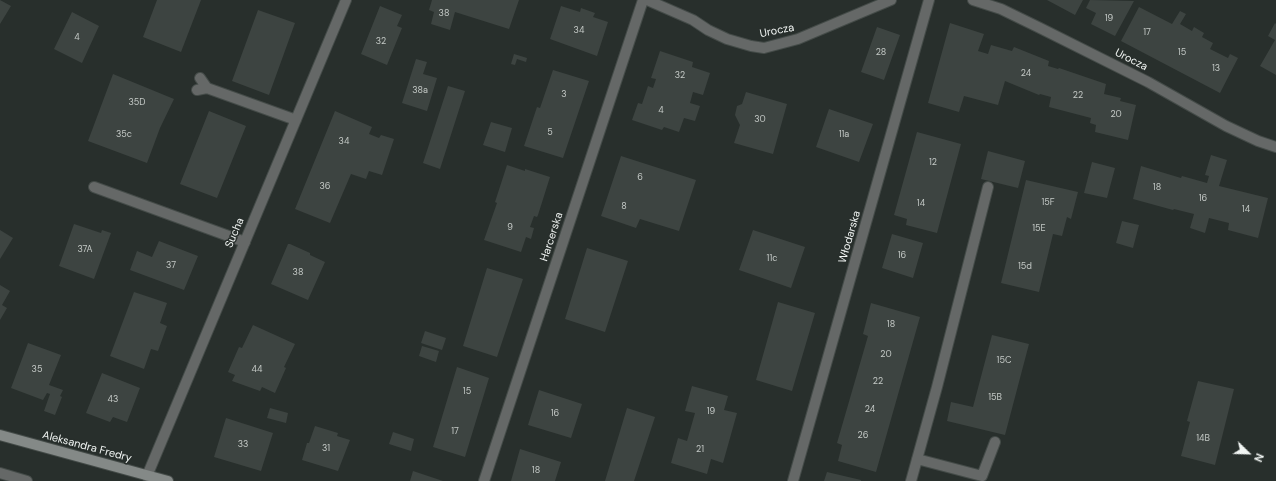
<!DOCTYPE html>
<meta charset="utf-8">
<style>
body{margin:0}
#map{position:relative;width:1276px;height:481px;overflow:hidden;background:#282f2c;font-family:"DM Sans",sans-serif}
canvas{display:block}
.north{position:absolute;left:1228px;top:433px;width:40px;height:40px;-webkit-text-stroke:3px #282f2c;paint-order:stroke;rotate:113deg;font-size:11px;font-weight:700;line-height:16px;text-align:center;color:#f1f5f3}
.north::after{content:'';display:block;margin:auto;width:14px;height:18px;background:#f1f5f3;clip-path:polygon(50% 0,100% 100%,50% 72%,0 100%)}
</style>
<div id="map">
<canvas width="1276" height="481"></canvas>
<div class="north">N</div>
</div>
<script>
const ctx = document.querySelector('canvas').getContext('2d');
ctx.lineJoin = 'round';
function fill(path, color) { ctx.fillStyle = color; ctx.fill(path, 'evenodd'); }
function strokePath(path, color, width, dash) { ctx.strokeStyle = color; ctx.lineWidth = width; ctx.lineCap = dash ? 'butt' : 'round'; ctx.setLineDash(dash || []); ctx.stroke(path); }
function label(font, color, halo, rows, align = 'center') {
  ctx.font = font + ' "DM Sans",sans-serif'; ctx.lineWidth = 3; ctx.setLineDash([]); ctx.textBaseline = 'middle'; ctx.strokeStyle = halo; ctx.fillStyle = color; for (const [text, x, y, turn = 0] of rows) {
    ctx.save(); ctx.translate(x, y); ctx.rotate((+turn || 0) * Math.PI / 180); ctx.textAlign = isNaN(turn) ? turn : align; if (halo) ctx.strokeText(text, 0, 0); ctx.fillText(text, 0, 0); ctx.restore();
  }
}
const building = new Path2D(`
 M0,0L11,6L0,24Z
 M157,0H201L181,52L143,37Z
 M432,0H519L509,29L455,12L450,30L431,24L434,12L429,10Z
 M1047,0H1083L1075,15Z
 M1090,0L1134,1L1115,36L1091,24L1096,13L1086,8Z
 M380,6L402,15L397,26L402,28L387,65L361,54Z
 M561,6L580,12L581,8L595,13L593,17L608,22L597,56L550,39Z
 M1139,7L1172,24L1180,11L1186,14L1180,24L1192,31L1194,27L1204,33L1202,37L1213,43L1210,49L1228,58L1230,54L1238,58L1220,93L1121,41Z
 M258,10L295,23L269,95L232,81Z
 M72,12L99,26L82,63L54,49Z
 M950,23L984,34L978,51L988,54L991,45L1012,51L1014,47L1049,61L1048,66L1058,69L1059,68L1106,84L1104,94L1121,98L1120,101L1136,105L1128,140L1095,132L1096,125L1090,123L1091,118L1049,107L1051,97L1040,94L1039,95L1005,81L998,105L964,96L959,112L928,103Z
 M1275,23L1276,24V75L1260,66L1275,40L1268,36Z
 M877,27L900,35L884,80L861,72Z
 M660,51L693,62L692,67L710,73L703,95L693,92L690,103L700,106L695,121L684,118L679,132L664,127L662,130L632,120L638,103L642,104L648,86L653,88L656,79L651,78Z
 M514,54L527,58L526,62L517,59L515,65L511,64Z
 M416,59L427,62L423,74L437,78L427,111L402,103Z
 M553,70L589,81L563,158L524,146L537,107L540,108Z
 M113,74L174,99L160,128L147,163L88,141Z
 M448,86L465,91L440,169L423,163Z
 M746,92L787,104L773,154L734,143L740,125L735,115L737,106L742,104Z
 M829,109L873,124L859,162L816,147Z
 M209,111L246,126L217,198L180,184Z
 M335,111L372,127L369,134L379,138L381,135L394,139L382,175L369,171L366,179L351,174L330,223L295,209Z
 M491,122L512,128L505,152L483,145Z
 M917,132L961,144L937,233L906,225L907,219L894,215Z
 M988,151L1025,161L1018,188L981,179Z
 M1211,155L1227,160L1219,186L1268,198L1258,238L1228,230L1229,223L1209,218L1205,233L1190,228L1194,214L1174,209L1173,210L1133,199L1141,166L1181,178L1182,176L1207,183L1209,176L1205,175Z
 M621,156L696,180L679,231L640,219L636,228L601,216Z
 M1092,162L1115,168L1107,198L1084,193Z
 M507,165L525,171V169L550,177L538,215L537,217L534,216L530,227L534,228L531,239L526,237L521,252L484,240L497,203L495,202Z
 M1026,180L1078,192L1071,219L1067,217L1062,236L1053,234L1039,292L1001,283Z
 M1122,221L1139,225L1133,248L1116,243Z
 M74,224L101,233L102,230L111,233L94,279L59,266Z
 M0,230L13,238L0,259Z
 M753,230L805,247L791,288L739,270Z
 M892,234L923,243L913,278L882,268Z
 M159,241L198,256L184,290L130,270L137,251L152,257Z
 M288,244H290L310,253V255L325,262L308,300L271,284Z
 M587,248L628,261L605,332L565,319Z
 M487,268L523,279L497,357L463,346Z
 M0,285L10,291L2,305L7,308L0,320Z
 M134,292L167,303L160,323L167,326L158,351L151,349L144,369L110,356Z
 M778,302L815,313L792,391L756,380Z
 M871,303L920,317L876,472L838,461L842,445L837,443L868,336L863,334Z
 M253,325L295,344L284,367L286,368L275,393L262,387L260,391L232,381L235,375L228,372L239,347L242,348Z
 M425,331L446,338L442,350L421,343Z
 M992,335L1029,344L1005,435L947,421L951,402L973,407Z
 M28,343L61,355L49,385L63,390L60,396L62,397L55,415L44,411L50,394L47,393L43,400L11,388Z
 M422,346L439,351L436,362L419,356Z
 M457,367L489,378L465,457L433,447Z
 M102,373L140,388L127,422L113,417L110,422L86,413Z
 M1198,381L1234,389L1215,465L1181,456L1190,422L1187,421Z
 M692,386L728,396L724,410L737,413L723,463L711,459L707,474L671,463L678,438L687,441L695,413L685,411Z
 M539,390L582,404L571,438L528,425Z
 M270,408L288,413L286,423L267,418Z
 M627,408L655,417L634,481H605Z
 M226,418L273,433L261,471L214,457Z
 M315,426L338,433L337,436L350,440L338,471L302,460L307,443H309Z
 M393,432L414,439L411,451L389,444Z
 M520,449L561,462L555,481H511Z
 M413,471L443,481H410Z
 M827,472L861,480V481H824Z`);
const lane = new Path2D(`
 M94,187L245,242
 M917,459L982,476L995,442
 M0,473L27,481
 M911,481L937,387L988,187`);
const street = new Path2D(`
 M647,0L693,20L708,30L727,39L751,46L764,48L798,39L891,0
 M973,0L1001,9L1040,28L1148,82L1226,126L1258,141L1276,147
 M200,78L207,88
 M197,90L207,88L296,120
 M147,476L346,0
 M484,481L643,0
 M793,481L929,0`);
const secondary = new Path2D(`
 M0,435L168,481`);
const numberNames = [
 ["38",444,14],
 ["19",1109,19],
 ["34",579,31],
 ["17",1147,33],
 ["4",77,38],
 ["32",381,42],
 ["28",881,53],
 ["15",1182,53],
 ["13",1216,69],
 ["24",1026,74],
 ["32",680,76],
 ["38a",420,91],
 ["3",564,95],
 ["22",1078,96],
 ["35D",137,103],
 ["4",661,111],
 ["20",1116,115],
 ["30",760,120],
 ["5",550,133],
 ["35c",124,135],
 ["11a",844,135],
 ["34",344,142],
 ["12",933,163],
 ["6",640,178],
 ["36",325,187],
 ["18",1157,188],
 ["16",1203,199],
 ["15F",1048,203],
 ["14",921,204],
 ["8",624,207],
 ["14",1246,210],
 ["9",510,228],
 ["15E",1039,229],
 ["37A",85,250],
 ["16",902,256],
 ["11c",772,259],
 ["37",171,266],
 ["15d",1025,267],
 ["38",298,273],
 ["18",891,325],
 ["20",886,355],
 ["15C",1004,361],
 ["35",37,370],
 ["44",257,370],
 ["22",878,382],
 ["15",467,392],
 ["15B",995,398],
 ["43",113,400],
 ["24",870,410],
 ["19",711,412],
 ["16",555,414],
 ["17",455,432],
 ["26",863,436],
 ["14B",1203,439],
 ["33",243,445],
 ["31",326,449],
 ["21",700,450],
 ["18",536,471]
];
const streetNames = [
 ["Urocza",777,31,-11],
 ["Urocza",1131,60,27],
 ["Sucha",235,233,-67],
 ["Harcerska",552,237,-72],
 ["Włodarska",850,237,-74],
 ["Aleksandra Fredry",87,447,15]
];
fill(building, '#3d4441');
strokePath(lane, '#444b48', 12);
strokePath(street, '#444b48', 12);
strokePath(secondary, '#444b48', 12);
strokePath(lane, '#656867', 10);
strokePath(street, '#656867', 10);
strokePath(secondary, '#848987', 10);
label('9px', '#c4c9c6', null, numberNames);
label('11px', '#f1f5f3', '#282f2c', streetNames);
</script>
